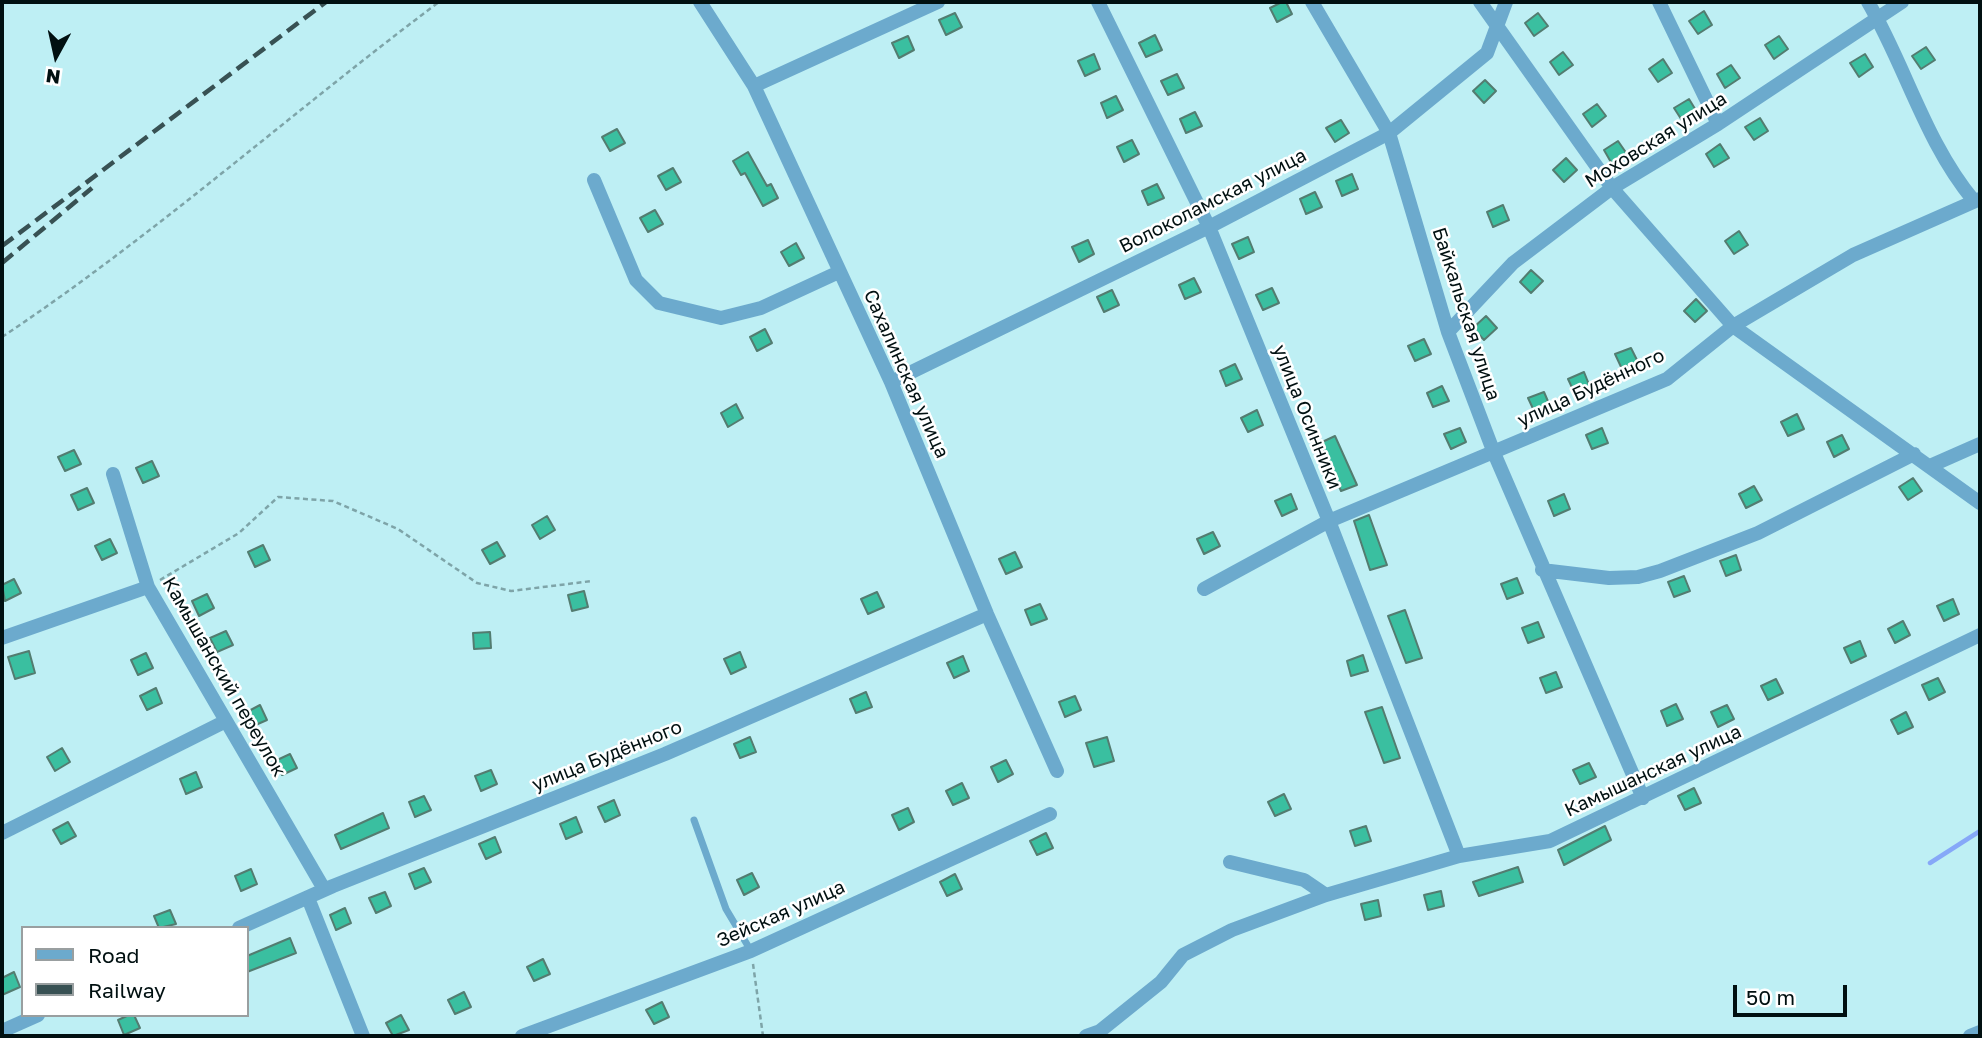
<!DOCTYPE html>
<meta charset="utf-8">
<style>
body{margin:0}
#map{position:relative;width:1982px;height:1038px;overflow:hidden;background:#beeff4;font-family:"Golos Text",sans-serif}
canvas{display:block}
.frame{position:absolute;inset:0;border:4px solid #011011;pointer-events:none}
.legend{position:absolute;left:21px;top:926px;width:228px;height:91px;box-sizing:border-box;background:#fff;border:2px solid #999fa0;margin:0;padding:9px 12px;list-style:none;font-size:21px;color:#011011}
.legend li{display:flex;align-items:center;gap:14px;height:35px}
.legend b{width:35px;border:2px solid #999fa0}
.north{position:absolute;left:21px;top:21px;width:70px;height:70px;-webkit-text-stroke:5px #fff;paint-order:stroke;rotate:188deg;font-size:19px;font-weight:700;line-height:28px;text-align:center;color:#011011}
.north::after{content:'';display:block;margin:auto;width:24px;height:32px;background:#011011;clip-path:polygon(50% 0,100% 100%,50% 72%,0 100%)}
.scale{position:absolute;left:1733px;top:985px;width:114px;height:32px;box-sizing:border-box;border:4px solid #011011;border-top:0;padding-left:9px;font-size:21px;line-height:24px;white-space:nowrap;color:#011011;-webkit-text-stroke:5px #fff;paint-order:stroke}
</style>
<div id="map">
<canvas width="1982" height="1038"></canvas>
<div class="frame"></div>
<ul class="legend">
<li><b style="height:9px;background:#6caacd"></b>Road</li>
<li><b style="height:9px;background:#385153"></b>Railway</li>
</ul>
<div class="north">N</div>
<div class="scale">50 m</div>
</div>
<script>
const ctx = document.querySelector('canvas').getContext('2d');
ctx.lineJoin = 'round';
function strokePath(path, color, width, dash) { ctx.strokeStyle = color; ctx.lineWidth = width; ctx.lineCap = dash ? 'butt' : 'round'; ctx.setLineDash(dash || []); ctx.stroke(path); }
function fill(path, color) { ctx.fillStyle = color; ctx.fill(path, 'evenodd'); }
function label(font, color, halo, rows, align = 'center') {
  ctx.font = font + ' "Golos Text",sans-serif'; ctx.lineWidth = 5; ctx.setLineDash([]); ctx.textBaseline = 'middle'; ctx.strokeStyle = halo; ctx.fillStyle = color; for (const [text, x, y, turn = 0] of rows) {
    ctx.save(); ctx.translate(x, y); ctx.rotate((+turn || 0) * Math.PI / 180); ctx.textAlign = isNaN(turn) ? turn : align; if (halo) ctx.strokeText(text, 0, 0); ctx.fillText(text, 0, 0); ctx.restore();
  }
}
const stream = new Path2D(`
 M1930,863L1980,831`);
const building = new Path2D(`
 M1282,2H1286L1292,14L1277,22L1270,8Z
 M1704,11L1712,25L1698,34L1689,21Z
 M955,13L962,27L946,35L939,20Z
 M1538,13L1548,26L1534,36L1525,23Z
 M1155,35L1162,50L1146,57L1139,43Z
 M908,36L914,50L899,58L892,43Z
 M1779,36L1788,49L1774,59L1765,45Z
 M1926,47L1935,60L1921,69L1912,56Z
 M1563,52L1573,65L1559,75L1550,62Z
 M1094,54L1100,69L1085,76L1078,61Z
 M1865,54L1873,67L1859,77L1850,63Z
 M1663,59L1672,73L1658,82L1649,69Z
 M1731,65L1740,78L1725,88L1717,74Z
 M1177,74L1184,88L1168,95L1161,81Z
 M1485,80L1496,91L1484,103L1473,91Z
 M1116,96L1123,110L1107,118L1101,103Z
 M1689,99L1697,112L1683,122L1674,108Z
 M1597,104L1606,116L1592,127L1583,114Z
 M1195,112L1202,126L1186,133L1180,119Z
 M1760,118L1768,131L1754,140L1745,127Z
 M1341,120L1349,133L1335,142L1326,128Z
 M617,129L625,143L610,151L602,137Z
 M1132,140L1139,154L1124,162L1117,147Z
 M1618,141L1627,154L1612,164L1604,150Z
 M1720,144L1729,158L1714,167L1706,154Z
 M748,152L767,186L771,184L778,198L763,206L745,173L741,175L733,161Z
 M1566,158L1577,170L1564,182L1553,170Z
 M673,168L681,182L666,190L658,176Z
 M1352,174L1358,189L1342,196L1336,181Z
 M1157,184L1164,198L1148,205L1142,191Z
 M1315,192L1322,207L1306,214L1300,199Z
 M1503,205L1509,220L1493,227L1487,212Z
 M655,210L663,224L648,232L640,218Z
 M1739,231L1748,245L1734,254L1725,241Z
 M1248,237L1254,252L1239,259L1232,244Z
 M1088,240L1094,254L1079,262L1072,247Z
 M796,243L804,258L789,266L781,252Z
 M1531,270L1543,281L1531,293L1520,282Z
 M1194,278L1201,292L1185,299L1179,285Z
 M1272,288L1279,303L1263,310L1256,295Z
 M1112,290L1119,305L1104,312L1097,297Z
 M1696,299L1707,311L1695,322L1684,311Z
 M1486,316L1497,328L1484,340L1473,328Z
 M765,329L772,343L757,351L750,337Z
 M1424,339L1431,354L1415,361L1408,346Z
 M1631,348L1638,362L1622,369L1615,354Z
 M1235,364L1242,379L1226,386L1220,371Z
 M1584,372L1590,387L1575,394L1568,379Z
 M1442,386L1449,401L1433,407L1427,393Z
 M1544,392L1550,406L1535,413L1528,398Z
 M736,404L743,418L728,427L721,413Z
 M1257,410L1263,425L1248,432L1241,418Z
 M1797,414L1804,429L1788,436L1781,422Z
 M1460,428L1466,442L1451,449L1444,434Z
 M1602,428L1608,443L1592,449L1586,435Z
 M1842,435L1849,449L1834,457L1827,442Z
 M1335,436L1357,485L1341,491L1320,443Z
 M74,450L81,464L65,471L58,457Z
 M152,461L159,476L143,483L136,468Z
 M1913,478L1922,491L1908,500L1899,487Z
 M1754,486L1762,500L1746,508L1739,494Z
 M87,488L94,503L78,510L71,495Z
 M1291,494L1297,509L1282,516L1275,501Z
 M1564,494L1570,509L1554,516L1548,501Z
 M1369,515L1387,565L1370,570L1354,521Z
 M547,516L555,530L540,539L532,525Z
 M1213,532L1220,546L1204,554L1197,539Z
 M110,539L117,553L102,560L95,546Z
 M497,542L505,556L490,564L482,550Z
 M263,545L270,560L255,567L248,552Z
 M1015,552L1022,567L1006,574L999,559Z
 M1736,555L1741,570L1726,576L1720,561Z
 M1684,576L1690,591L1674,597L1668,582Z
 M1517,578L1523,593L1507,599L1501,584Z
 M14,579L21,593L5,601L2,585Z
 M584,591L588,607L572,611L568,595Z
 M877,592L884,607L868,614L861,599Z
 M207,594L214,608L199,616L192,601Z
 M1953,599L1959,614L1944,621L1937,606Z
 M1040,604L1047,619L1031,625L1025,610Z
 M1405,610L1422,658L1406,663L1388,616Z
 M1903,621L1910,635L1895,643L1888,629Z
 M1538,622L1544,637L1528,643L1522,628Z
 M226,631L233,645L217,652L210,638Z
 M490,632L491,648L474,649L473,633Z
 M1860,641L1866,656L1851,663L1844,648Z
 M29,651L35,673L15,679L8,657Z
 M740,652L746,667L731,674L724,659Z
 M146,653L153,668L138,675L131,660Z
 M1363,655L1368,671L1351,676L1347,661Z
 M963,656L969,671L954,678L947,663Z
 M1556,672L1562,687L1546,693L1540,678Z
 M1938,678L1945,692L1929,700L1922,685Z
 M1776,679L1783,693L1768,700L1761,686Z
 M156,688L162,703L147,710L140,696Z
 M866,692L872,707L856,713L850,699Z
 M1075,696L1081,710L1065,717L1059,702Z
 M1676,704L1683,719L1667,726L1661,711Z
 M260,705L267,720L251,727L245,713Z
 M1727,705L1734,719L1718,727L1711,712Z
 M1382,707L1400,758L1384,763L1365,712Z
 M1906,712L1913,727L1898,734L1891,720Z
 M750,737L756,752L740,758L734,744Z
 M1107,737L1114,761L1094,767L1086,743Z
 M62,748L70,762L55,771L47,757Z
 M290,754L297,768L282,775L275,761Z
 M1006,760L1013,774L998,782L991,767Z
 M1589,763L1596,777L1580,784L1573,770Z
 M491,770L497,784L481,791L475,776Z
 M196,772L202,787L186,794L180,779Z
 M962,783L969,798L953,805L946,791Z
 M1694,788L1701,803L1685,810L1678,796Z
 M1284,794L1291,809L1275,816L1268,802Z
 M424,796L431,810L415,817L409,802Z
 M614,800L620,815L605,822L598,807Z
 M908,808L914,822L899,830L892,815Z
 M383,813L389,828L341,849L335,835Z
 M576,817L582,832L566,839L560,824Z
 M68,822L76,836L61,844L53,830Z
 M1366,826L1371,841L1355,846L1350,831Z
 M1605,826L1611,840L1564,865L1558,850Z
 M1046,833L1053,848L1037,855L1030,841Z
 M495,837L501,852L486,859L479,844Z
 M1518,867L1523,882L1479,896L1473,882Z
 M424,868L431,882L415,889L409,874Z
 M251,869L257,884L241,891L235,876Z
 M752,873L759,887L744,895L737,880Z
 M955,874L962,889L947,896L940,882Z
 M1441,891L1444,906L1428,910L1424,895Z
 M385,892L391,906L376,913L369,898Z
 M1378,900L1381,916L1365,920L1361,904Z
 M345,908L351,923L336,930L330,915Z
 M170,910L176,924L159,928L154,916Z
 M290,938L296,953L247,972V956Z
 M543,959L550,974L534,981L527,967Z
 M14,972L20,987L2,995V978Z
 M464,992L471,1007L455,1014L448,1000Z
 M662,1002L669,1017L654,1024L646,1010Z
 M129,1015H134L140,1028L124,1035L118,1020Z
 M401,1015L409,1030L393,1036L386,1023Z`);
const path = new Path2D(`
 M2,337C155,235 292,112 439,2
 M160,580L239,533L278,497L333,501L398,529L477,583L511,591L592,581
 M753,964L763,1036`);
const service = new Path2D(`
 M694,820L726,909L751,951`);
const minor = new Path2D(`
 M700,2L754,86L891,382L987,614L1057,771
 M1098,2L1209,227L1329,521L1459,856
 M1312,2L1389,133L1448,332L1494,453L1643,798
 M1480,2L1612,188L1733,326L1980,503
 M1659,2L1718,124
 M1868,2C1906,67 1925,142 1974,201
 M754,86L938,2
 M594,180L636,280L659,303L721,318L761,308L839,272
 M1448,332L1513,263L1612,188L1718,124L1902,2
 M891,382L1209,227L1389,133L1487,53L1506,2
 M1930,466L1980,444
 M113,474L148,587L324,889
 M1542,570L1609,578L1638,577L1660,571L1758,533L1914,454
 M1204,589L1329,521L1667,379L1733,326L1853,255L1980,199
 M2,638L148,587
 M2,833L226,721
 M1230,862L1304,880L1326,895
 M308,898L363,1036
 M239,928L333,886L665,754L987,614
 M2,1031L38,1015
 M522,1036L751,951L1050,814
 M1086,1036L1100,1031L1161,982L1183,955L1232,930L1326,895L1459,856L1550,841L1980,635
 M1970,1036L1980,1032`);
const rail = new Path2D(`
 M2,246L326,2
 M2,263L92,188`);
const streetNames = [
 ["Моховская улица",1656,140,-32],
 ["Волоколамская улица",1213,201,-27],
 ["Байкальская улица",1466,314,72],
 ["Сахалинская улица",906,374,66],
 ["улица Будённого",1591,388,-25],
 ["улица Осинники",1307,417,68],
 ["Камышанский переулок",224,677,60],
 ["улица Будённого",607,756,-22],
 ["Камышанская улица",1653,771,-25],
 ["Зейская улица",781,914,-24]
];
strokePath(stream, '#86a8f8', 4.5);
fill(building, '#3abfa0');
strokePath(building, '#537c70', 2);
strokePath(path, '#7ea4a8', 2.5, [5, 3.5]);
strokePath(service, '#6caacd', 7);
strokePath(minor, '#6caacd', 14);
strokePath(rail, '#385153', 4.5, [14, 7]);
label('19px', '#011011', '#fff', streetNames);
</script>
